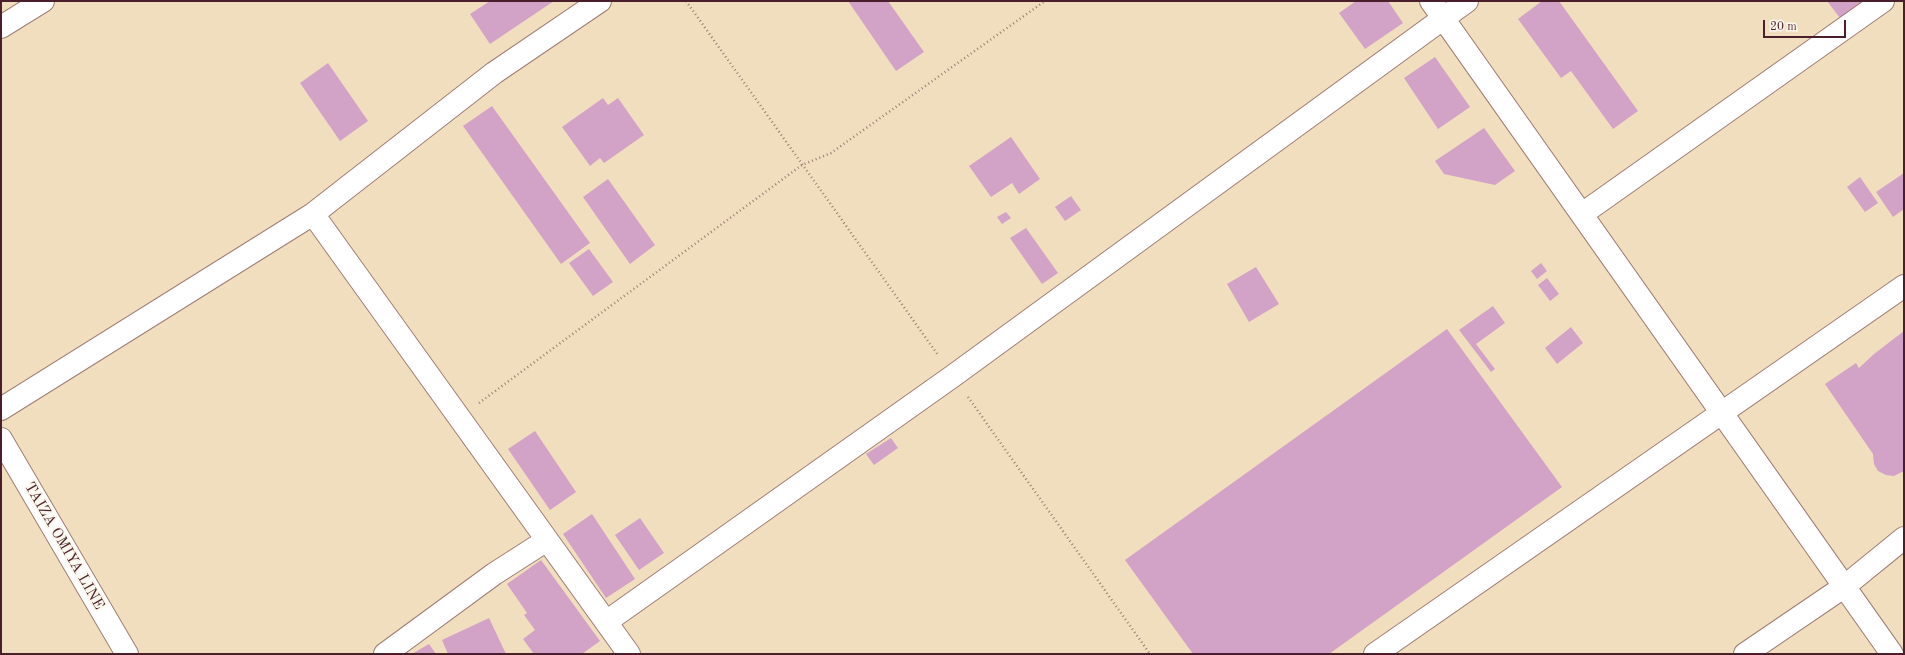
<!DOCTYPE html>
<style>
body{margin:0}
#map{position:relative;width:1905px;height:655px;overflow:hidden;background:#f1debf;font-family:"Old Standard TT",serif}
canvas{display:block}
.frame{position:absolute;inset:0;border:2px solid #4a1f2b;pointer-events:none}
.scale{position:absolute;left:1763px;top:20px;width:83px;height:18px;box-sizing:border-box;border:2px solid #4a1f2b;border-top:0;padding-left:5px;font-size:12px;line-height:14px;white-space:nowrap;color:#4a1f2b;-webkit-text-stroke:3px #fbf7ec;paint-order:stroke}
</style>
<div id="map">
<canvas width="1905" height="655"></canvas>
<div class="frame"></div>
<div class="scale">20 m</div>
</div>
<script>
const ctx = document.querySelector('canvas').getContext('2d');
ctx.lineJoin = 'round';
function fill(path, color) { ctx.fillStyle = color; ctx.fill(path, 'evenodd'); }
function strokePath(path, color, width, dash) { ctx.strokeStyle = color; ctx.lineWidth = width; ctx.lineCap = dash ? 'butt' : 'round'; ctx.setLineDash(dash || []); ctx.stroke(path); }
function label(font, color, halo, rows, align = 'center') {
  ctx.font = font + ' "Old Standard TT",serif'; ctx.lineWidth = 4; ctx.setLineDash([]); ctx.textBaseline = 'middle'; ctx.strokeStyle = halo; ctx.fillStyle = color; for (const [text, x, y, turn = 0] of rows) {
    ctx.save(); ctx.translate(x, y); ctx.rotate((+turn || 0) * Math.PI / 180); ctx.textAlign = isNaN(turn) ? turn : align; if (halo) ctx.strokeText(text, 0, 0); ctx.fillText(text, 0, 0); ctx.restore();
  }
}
const building = new Path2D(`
 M490,1H554L490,44L470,14Z
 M848,1H888L924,52L896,71Z
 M1356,1H1388L1403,23L1365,49L1339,13Z
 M1542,1H1559L1638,111L1613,129L1571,71L1561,78L1518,19Z
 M1827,1H1863L1840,18Z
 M1435,57L1470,107L1438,129L1404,78Z
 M328,63L368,121L340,141L300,83Z
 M603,98L608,105L618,98L644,135L604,163L600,158L590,166L562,127Z
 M492,106L590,243L561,264L463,126Z
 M1484,128L1515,171L1495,185L1444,174L1435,161Z
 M1011,137L1040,179L1019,194L1012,183L991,197L969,166Z
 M1904,173V209L1893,217L1876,192Z
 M1860,177L1878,203L1865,212L1847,187Z
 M608,179L655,245L630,264L583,197Z
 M1071,196L1081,210L1065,221L1055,207Z
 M1006,212L1011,218L1002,224L997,217Z
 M1026,228L1058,273L1042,284L1010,238Z
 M589,249L613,282L593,296L569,263Z
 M1541,263L1547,271L1537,279L1531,271Z
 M1256,267L1279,304L1249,322L1227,284Z
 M1547,278L1559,294L1550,301L1538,285Z
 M1493,306L1505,323L1476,344L1495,369L1491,372L1459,330Z
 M1571,327L1583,343L1557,364L1545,348Z
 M1447,329L1562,487L1329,654H1193L1125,560Z
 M1904,331V471L1894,476L1886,475L1878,471L1874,464L1873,454L1825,384L1856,363L1859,368L1874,354Z
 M535,431L576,492L550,510L508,449Z
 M891,438L898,448L874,465L866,454Z
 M592,514L635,579L606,598L563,534Z
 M640,518L664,553L639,570L615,535Z
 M541,560L600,641L582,654H534L523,639L535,630L524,615L527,613L507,584Z
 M489,618L506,654H448L442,640Z
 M429,644L436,654H412Z`);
const path = new Path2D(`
 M686,1L938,355
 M968,397L1150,654
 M479,403L802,165L831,153L1045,1`);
const minor = new Path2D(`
 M1431,1L1892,654
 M1,27L43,1
 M313,214L629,654
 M1582,214L1883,1
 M1,409L313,214L494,73L600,1
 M606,622L953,376L1467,1
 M385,654L494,574L547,540
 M1375,654L1904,286
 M1745,654L1845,586L1904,538`);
const major = new Path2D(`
 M1,439L127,654`);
const streetNames = [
 ["TAIZA OMIYA LINE",64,546,60]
];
fill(building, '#d3a2c7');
strokePath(minor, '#9e7e75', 24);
strokePath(major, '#9e7e75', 24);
strokePath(path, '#9e7e75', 2.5, [1, 3]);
strokePath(minor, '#fff', 22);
strokePath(major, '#fff', 22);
label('15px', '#4a1f2b', '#fbf7ec', streetNames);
</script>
